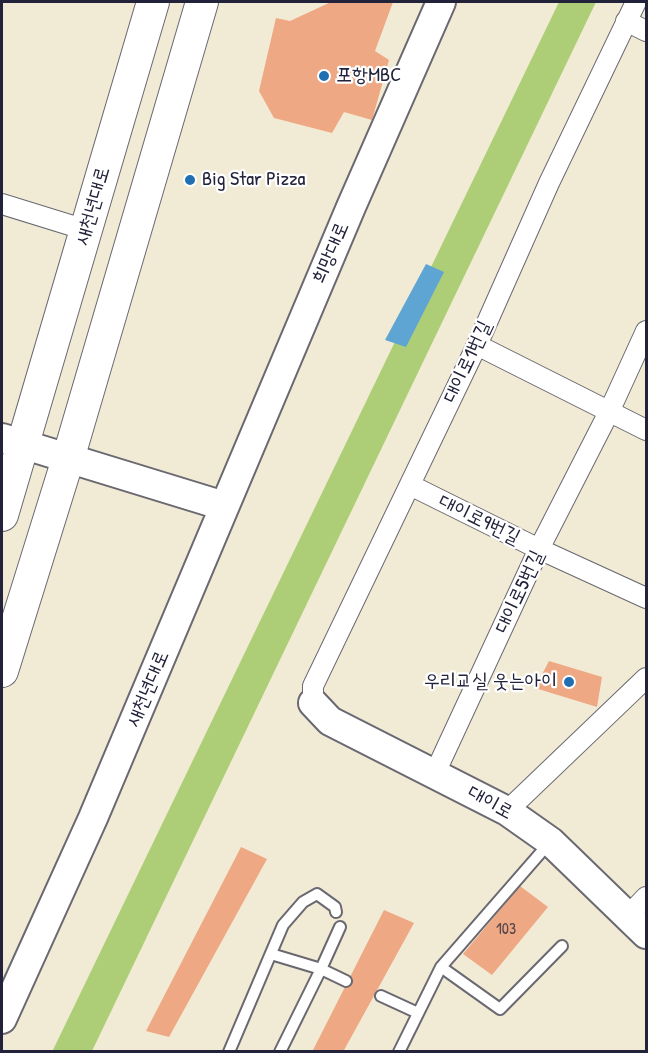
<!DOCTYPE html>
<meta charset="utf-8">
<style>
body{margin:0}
#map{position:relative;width:648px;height:1053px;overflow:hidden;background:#f1ebd5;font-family:"Patrick Hand",sans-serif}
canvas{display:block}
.frame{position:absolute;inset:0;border:3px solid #22223b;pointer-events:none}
</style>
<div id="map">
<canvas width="648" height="1053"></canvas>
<div class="frame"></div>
</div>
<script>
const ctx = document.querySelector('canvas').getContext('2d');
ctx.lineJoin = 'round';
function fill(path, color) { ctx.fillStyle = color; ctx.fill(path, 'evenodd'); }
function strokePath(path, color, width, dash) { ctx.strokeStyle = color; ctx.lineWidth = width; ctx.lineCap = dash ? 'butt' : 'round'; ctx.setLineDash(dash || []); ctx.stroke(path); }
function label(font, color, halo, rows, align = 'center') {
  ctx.font = font + ' "Patrick Hand","Poor Story",sans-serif'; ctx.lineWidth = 4.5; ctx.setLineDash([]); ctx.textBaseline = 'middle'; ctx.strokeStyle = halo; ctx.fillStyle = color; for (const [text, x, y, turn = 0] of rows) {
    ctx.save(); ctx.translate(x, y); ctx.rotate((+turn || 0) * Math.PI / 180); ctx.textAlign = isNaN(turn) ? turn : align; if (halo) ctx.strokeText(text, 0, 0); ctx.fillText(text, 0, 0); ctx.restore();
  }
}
const green = new Path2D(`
 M559,2H596L92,1051L52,1052Z`);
const water = new Path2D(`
 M426,264L444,272L406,347L385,340Z`);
const building = new Path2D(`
 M331,2H393L375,51L389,60L372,120L344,112L332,133L274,118L259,91L276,18L290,21Z
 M549,661L602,677L597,707L535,688Z
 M241,847L267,859L169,1037L146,1031Z
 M520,886L548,907L492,975L463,954Z
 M384,910L414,923L343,1052H312Z`);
const lane = new Path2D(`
 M271,954L321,969L340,927
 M441,967L500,1009L562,946
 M381,996L418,1013
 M229,1052L283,925L303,902L317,894L335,907L336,912
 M280,1052L321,969L346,981
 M399,1052L441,967L550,842`);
const street = new Path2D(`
 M626,21L646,31
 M2,204L86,230
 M477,345L646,430
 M410,485L539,549L646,598
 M313,703V686L477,345L549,183L636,2
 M435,773L539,549L609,412L646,331
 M507,811L646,678
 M628,916L646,897`);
const secondary = new Path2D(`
 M2,438L224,506
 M313,703L330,721L507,811L551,842L646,934
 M2,1019L93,818L351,207L441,2`);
const primary = new Path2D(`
 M2,515L153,2
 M2,671L68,459L202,2`);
const markers = [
 [324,76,6,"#1f6fb2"],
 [190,180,6,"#1f6fb2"],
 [569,682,6,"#1f6fb2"]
];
const numberNames = [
 ["103",506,930]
];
const poiNames = [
 ["포항MBC",336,76],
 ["Big Star Pizza",202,180],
 ["우리교실 웃는아이",557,682,"right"]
];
const streetNames = [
 ["새천년대로",93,206,-74],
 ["희망대로",331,253,-67],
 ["대이로1번길",468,362,-65],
 ["대이로9번길",479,520,26],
 ["대이로5번길",520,592,-65],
 ["새천년대로",148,689,-67],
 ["대이로",490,803,29]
];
fill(green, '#adce76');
fill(water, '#5ea5d4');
fill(building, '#eea883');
strokePath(lane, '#6a6871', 14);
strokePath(street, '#6a6871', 22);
strokePath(secondary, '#6a6871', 32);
strokePath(primary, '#6a6871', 34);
strokePath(lane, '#fff', 10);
strokePath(street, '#fff', 20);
strokePath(secondary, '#fff', 28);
strokePath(primary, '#fff', 32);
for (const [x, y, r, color] of markers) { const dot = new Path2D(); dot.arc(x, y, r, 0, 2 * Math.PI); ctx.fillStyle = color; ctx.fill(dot); strokePath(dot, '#fff', 2); }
label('16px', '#55444d', null, numberNames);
label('20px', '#22223b', '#fff', poiNames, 'left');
label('20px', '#22223b', '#fff', streetNames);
</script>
